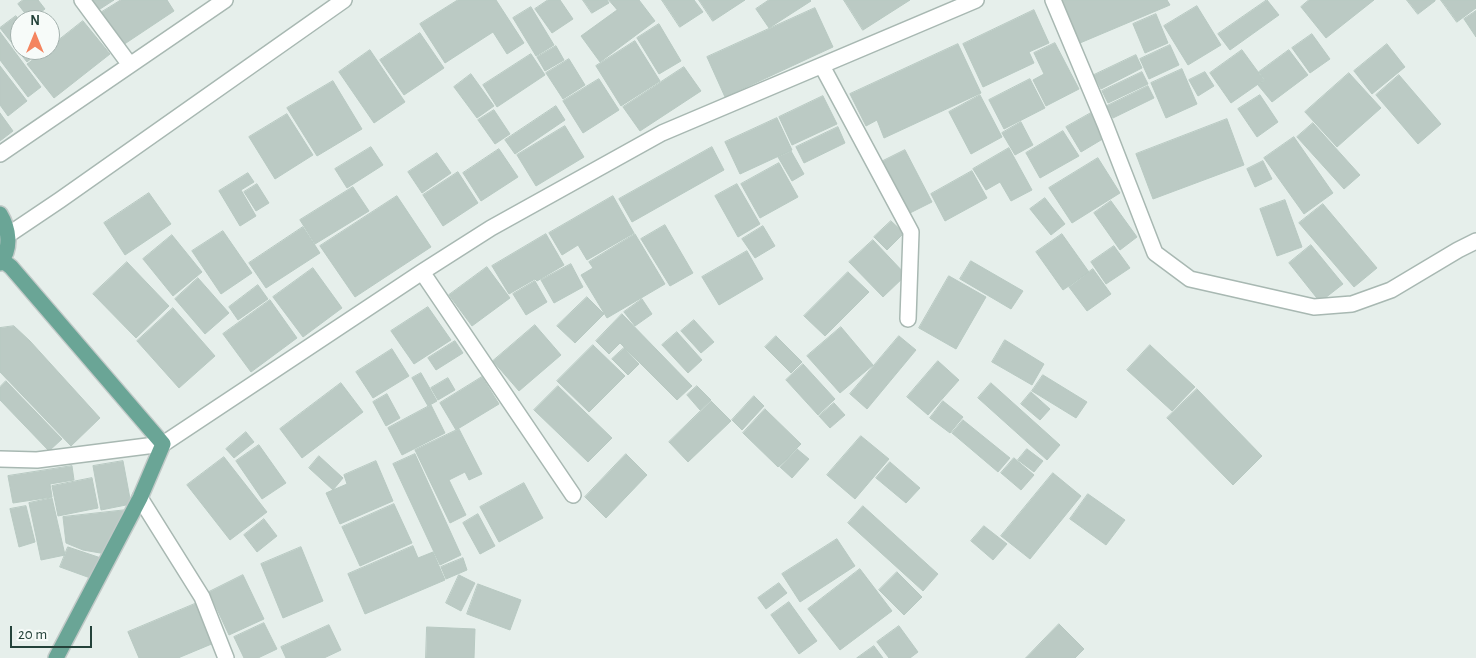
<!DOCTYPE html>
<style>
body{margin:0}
#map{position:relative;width:1476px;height:658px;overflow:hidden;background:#e6efeb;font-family:"Alegreya Sans",sans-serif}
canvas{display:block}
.north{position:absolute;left:10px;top:10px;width:50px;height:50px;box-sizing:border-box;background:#f7fbf9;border:1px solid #a3b1ad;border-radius:50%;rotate:0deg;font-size:14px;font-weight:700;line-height:20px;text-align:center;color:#24423a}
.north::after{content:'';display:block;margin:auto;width:18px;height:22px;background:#f4845f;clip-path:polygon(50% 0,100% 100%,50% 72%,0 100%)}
.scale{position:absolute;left:10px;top:626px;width:82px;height:22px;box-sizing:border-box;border:2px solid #24423a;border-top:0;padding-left:6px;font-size:15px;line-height:18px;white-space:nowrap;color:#24423a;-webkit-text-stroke:4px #f7fbf9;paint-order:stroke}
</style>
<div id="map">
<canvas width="1476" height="658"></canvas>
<div class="north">N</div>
<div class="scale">20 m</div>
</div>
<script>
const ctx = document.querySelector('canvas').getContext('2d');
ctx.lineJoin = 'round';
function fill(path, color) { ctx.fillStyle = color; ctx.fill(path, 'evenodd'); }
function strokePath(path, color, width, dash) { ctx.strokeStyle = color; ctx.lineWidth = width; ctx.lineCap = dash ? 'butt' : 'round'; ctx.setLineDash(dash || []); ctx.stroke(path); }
const building = new Path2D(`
 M23,0H38L45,9L30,20L18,4Z
 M90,0H114L97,11Z
 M121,0H167L174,11L123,45L102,12Z
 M458,0H496L524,43L507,54L493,32L445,63L420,24Z
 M548,0H560L573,19L552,33L535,9Z
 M583,0H607L609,3L592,13Z
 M609,0H639L655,21L600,62L581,36L617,10Z
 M662,0H694L703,12L680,27Z
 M699,0H745L713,21Z
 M769,0H810L811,1L769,28L756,9Z
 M844,0H910L863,30Z
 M1061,0H1167L1170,5L1080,43Z
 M1267,0L1279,15L1230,50L1218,34Z
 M1309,0H1374L1326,38L1301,7Z
 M1407,0H1435V1L1418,14Z
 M1441,0H1476V8L1457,22Z
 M1197,6L1221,45L1188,65L1164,26Z
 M531,7L554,45L536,56L513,18Z
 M815,8L833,47L725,97L707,57Z
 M1034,10L1049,43L1029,52L1034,63L983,87L963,44Z
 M1476,11V37L1464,19Z
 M1156,14L1168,43L1145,53L1133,24Z
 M16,16L20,21V50H42L27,62L0,28Z
 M83,21L110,54L54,98L27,64L46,50H50V47Z
 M659,24L681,61L659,74L637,38Z
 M0,32L41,87L28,97L0,60Z
 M420,33L444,68L404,95L380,60Z
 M1312,34L1330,59L1310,73L1292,48Z
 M635,41L660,81L621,106L596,66Z
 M1055,43L1079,89L1046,106L1033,80L1044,74L1034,53Z
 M958,44L981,93L884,138L877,120L866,126L850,94Z
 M1387,44L1405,67L1372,94L1354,71Z
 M1170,45L1179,65L1149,79L1140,59Z
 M556,46L564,60L545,71L537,57Z
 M370,50L405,102L374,123L339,72Z
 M1242,50L1264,80L1231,103L1210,73Z
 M1289,50L1308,75L1272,102L1258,85L1265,80L1259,72Z
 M531,54L545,75L497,107L483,85Z
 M1136,55L1142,68L1101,89L1094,75Z
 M569,59L585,85L563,99L546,73Z
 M0,66L27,101L8,116L0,105Z
 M684,67L701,91L640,131L623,107Z
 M1182,69L1197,104L1166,118L1151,83Z
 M1142,72L1148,84L1108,103L1102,91Z
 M1205,72L1214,86L1198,96L1189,80Z
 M1349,73L1381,108L1337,147L1305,112Z
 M471,74L494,106L477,118L454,87Z
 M1399,75L1441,124L1418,144L1376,95Z
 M599,79L619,110L583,133L563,101Z
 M1030,79L1045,108L1004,129L989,100Z
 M333,81L362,129L317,156L287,108Z
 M1148,86L1154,98L1113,118L1107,106Z
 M980,95L1002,137L971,154L949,112Z
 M1260,95L1278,122L1257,137L1238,109Z
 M823,96L837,124L792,145L779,117Z
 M556,106L565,120L515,154L505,140Z
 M494,110L510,134L495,144L478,120Z
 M0,113L13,131L0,141Z
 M1091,113L1106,137L1081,152L1066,127Z
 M287,114L313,155L275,179L249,137Z
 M777,118L792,150L740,174L725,142Z
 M1227,119L1244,165L1153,199L1136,154Z
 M1021,122L1033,145L1015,155L1002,133Z
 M1313,123L1360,175L1344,189L1297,137Z
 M565,126L584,157L536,186L517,155Z
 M838,127L845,143L804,163L796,147Z
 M1063,131L1079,156L1040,178L1026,153Z
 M1294,137L1333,193L1304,214L1264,158Z
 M371,147L383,165L347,188L335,169Z
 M712,147L724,170L632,222L619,199Z
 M1009,148L1032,190L1011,201L1000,182L986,190L973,169Z
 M499,149L518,177L481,201L463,173Z
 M905,150L932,202L910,213L883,161Z
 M791,151L804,174L792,181L778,157Z
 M437,153L451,173L422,193L408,172Z
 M1098,158L1120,193L1072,223L1049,188Z
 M1263,161L1272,179L1255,187L1247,169Z
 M779,163L798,197L760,218L741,184Z
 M972,171L987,198L945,221L931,194Z
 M458,172L478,203L443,226L423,195Z
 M248,173L254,182L241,190L256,216L240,226L219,191Z
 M257,184L269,203L256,211L244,192Z
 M737,184L760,224L738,237L715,196Z
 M353,187L369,211L315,244L300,220Z
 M149,193L171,224L125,255L104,223Z
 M397,196L431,247L355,297L320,246Z
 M613,196L634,233L587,260L578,245L562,255L549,233Z
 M1045,198L1065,224L1051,235L1030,209Z
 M1285,200L1302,247L1277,256L1260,209Z
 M1111,201L1137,237L1120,250L1094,213Z
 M1323,204L1377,268L1354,287L1299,223Z
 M891,221L904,233L887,250L874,237Z
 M665,225L693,273L670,286L641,239Z
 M763,226L775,246L755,258L742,239Z
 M303,227L320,253L266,288L249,263Z
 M223,231L252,273L221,294L192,251Z
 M546,234L564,265L537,281L535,279L509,294L492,266Z
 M635,234L665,284L607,318L581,275L593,268L589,262Z
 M1062,234L1089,272L1063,290L1036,252Z
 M172,235L202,272L173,296L143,259Z
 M873,240L906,275L883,297L849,262Z
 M1311,245L1343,284L1320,302L1289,263Z
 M1114,246L1130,268L1106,284L1091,262Z
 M747,251L763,279L719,305L702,277Z
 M971,261L1023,291L1011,309L960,279Z
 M127,262L169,306L136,338L93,294Z
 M571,264L583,287L554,303L541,280Z
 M487,267L510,298L472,326L449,295Z
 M313,268L342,308L303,337L273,297Z
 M1093,269L1111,294L1087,311L1069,287Z
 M848,272L869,292L825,336L804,316Z
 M949,276L986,297L956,349L919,328Z
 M198,278L229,313L205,334L175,299Z
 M535,281L547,302L526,315L513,294Z
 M258,285L268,299L238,320L229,307Z
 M587,297L604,314L575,343L557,326Z
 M642,299L652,314L635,326L624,312Z
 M270,300L297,338L251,372L223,334Z
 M428,307L451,340L414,364L391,331Z
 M173,308L215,356L179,388L137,341Z
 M622,314L692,386L677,400L620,343L609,354L596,341Z
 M694,320L714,342L701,353L681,331Z
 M535,325L561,355L519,391L493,361Z
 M14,326L30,341L100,418L71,446L0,372V328Z
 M841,327L873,365L840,393L807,356Z
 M677,332L702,360L688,373L662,345Z
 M776,336L802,362L791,373L765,347Z
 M899,336L916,350L867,409L850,394Z
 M1005,340L1044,364L1032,385L992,362Z
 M455,341L463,353L436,370L428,358Z
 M593,345L625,376L589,412L557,381Z
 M1150,345L1195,387L1172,411L1127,370Z
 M624,348L639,364L628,375L612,359Z
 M392,349L409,376L373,398L356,372Z
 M938,361L959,380L928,415L907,397Z
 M803,364L835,399L818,415L786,380Z
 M421,373L437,401L428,406L412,378Z
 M1043,375L1087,402L1076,418L1032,391Z
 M482,377L499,404L456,430L440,403Z
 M448,378L455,390L438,400L431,388Z
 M6,381L62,439L49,451L0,400V387Z
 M341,383L363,412L302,458L280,429Z
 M991,383L1060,445L1047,460L978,398Z
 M558,386L612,438L588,462L534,410Z
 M697,386L711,400L700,410L687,395Z
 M1197,389L1262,456L1233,485L1167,418Z
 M1031,392L1050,409L1040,420L1021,404Z
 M387,394L400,418L386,426L373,402Z
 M754,396L764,406L742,430L732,420Z
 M711,401L731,421L688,462L669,442Z
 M943,401L963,417L950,433L930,418Z
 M834,403L845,415L830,428L819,416Z
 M431,405L445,433L402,455L388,428Z
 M765,409L801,444L778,467L743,433Z
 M963,420L1010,458L998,472L952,433Z
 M459,429L482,474L469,480L465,472L449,480L466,515L450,523L415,450Z
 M246,432L254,442L234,458L226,449Z
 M861,436L889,459L855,499L827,475Z
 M259,445L286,483L262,499L236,461Z
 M797,449L809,459L792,478L780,467Z
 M1027,449L1043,461L1034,472L1018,460Z
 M415,454L461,555L440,565L393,464Z
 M626,454L647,475L606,518L585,497Z
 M319,456L343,478L333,490L309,468Z
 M224,457L267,512L230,540L187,485Z
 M1014,458L1034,475L1021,490L1001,473Z
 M123,461L131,504L101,510L93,466Z
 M376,461L393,501L340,524L326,493L347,484L344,475Z
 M890,462L920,488L906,503L876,478Z
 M72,466L74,480L50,484L52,497L13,503L8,476Z
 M1053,473L1081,496L1030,559L1001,536Z
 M92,478L98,508L58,516L52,486Z
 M524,483L543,518L499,542L480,507Z
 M1088,494L1125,520L1106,545L1070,519Z
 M52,498L65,555L41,560L29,503Z
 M394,504L412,543L360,566L342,527Z
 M26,506L35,542L19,547L10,509Z
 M863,506L938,574L923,591L848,523Z
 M126,510L106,554L83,550L66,543L63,517Z
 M478,514L495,546L480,554L463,523Z
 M264,519L277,536L257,552L244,535Z
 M984,526L1007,544L993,560L971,541Z
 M837,539L855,566L800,602L782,574Z
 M413,546L418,558L433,552L445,580L365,614L348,574Z
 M68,547L101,558L93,579L60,567Z
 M301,547L323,601L283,618L261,564Z
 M463,558L467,570L446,579L441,567Z
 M860,569L892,611L840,650L808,609Z
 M897,572L922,597L904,615L879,590Z
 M243,575L264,619L229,635L209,592Z
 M459,575L475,583L461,611L446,603Z
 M779,583L787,593L766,609L758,598Z
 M478,584L521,600L510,630L467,614Z
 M789,602L817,641L799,654L771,615Z
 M197,603L214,643L178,658H139L128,632Z
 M264,623L277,649L258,658H244L234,637Z
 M1059,624L1084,649L1075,658H1026Z
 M329,625L341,650L324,658H286L281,647Z
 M899,626L918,652L910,658H889L877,642Z
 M427,627L475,629L474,658H426Z
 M874,646L883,658H857Z`);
const minor = new Path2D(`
 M82,0L130,65
 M1053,0L1105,124L1155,253L1190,279L1314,307L1352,304L1391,290L1458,250L1476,241
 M822,66L911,232L908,319
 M0,154L225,0
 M8,235L60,200L344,0
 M422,272L573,495
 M0,459L37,460L163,444L422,272L491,228L662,133L976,0
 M140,498L202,597L226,658`);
const major = new Path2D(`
 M0,214C9,229 12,248 0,263
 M2,260L11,267L163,444L140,498L56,658`);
fill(building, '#bbcac4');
strokePath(building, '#b8c9c2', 1);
strokePath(minor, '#a8b8b2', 18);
strokePath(major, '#c2cac8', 18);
strokePath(minor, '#fff', 15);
strokePath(major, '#6aa596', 15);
</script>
